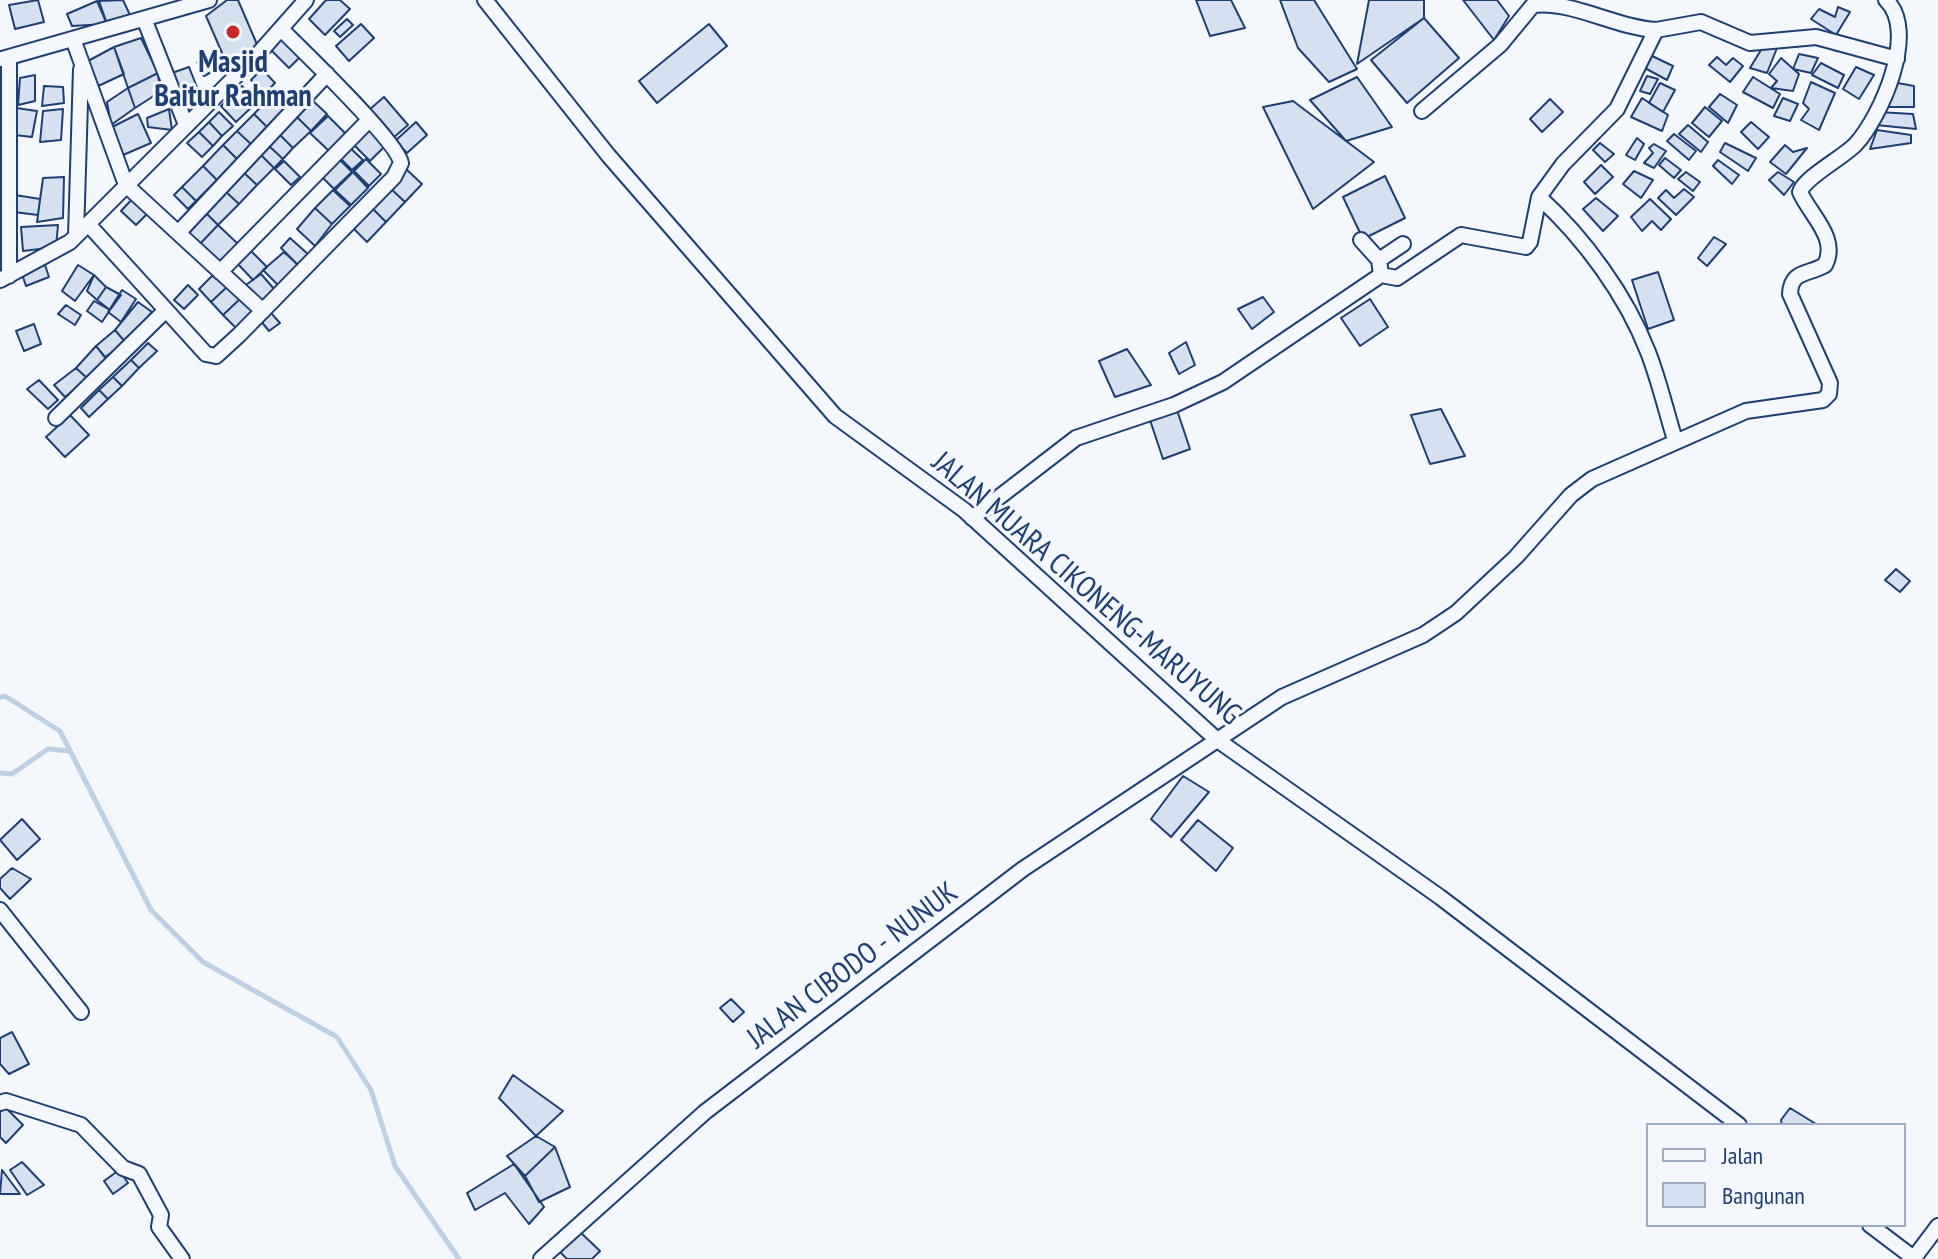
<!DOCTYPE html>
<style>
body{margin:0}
#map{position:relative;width:1938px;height:1259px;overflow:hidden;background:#f4f7fb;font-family:"PT Sans Narrow",sans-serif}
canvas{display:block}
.legend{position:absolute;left:1646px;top:1123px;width:260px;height:104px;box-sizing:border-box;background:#f4f7fb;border:2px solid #9eadc5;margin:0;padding:10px 14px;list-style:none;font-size:24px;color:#1d3f73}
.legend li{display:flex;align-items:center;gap:16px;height:40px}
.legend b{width:40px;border:2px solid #9eadc5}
</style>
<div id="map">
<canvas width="1938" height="1259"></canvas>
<ul class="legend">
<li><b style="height:10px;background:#f4f7fb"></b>Jalan</li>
<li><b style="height:22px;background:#d5e0f0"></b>Bangunan</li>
</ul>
</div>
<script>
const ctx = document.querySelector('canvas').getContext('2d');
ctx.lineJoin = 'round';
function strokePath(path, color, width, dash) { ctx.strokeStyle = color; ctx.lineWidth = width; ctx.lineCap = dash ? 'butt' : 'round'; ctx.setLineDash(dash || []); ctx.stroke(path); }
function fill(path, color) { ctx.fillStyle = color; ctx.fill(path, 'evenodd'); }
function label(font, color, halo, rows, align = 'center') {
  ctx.font = font + ' "PT Sans Narrow",sans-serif'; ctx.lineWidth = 6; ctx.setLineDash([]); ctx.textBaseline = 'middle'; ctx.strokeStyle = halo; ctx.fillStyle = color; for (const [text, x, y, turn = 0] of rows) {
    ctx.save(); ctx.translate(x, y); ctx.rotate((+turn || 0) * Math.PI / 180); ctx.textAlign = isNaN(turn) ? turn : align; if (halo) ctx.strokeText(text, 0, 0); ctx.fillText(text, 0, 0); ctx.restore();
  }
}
const stream = new Path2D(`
 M0,697L5,696L60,731L151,910L203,962L337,1037L371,1090L395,1166L459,1259
 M0,773L12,774L48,749L69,751`);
const building = new Path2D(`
 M38,0L44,22L15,29L9,5Z
 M123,0L130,15L107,24L99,1Z
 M227,0H238L259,49L229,69L206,16Z
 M326,0H340L350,9L325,35L309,19Z
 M1196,0H1231L1245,28L1210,36Z
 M1280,0H1314L1357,69L1329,82L1298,48Z
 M1424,0V18L1357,64L1369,0Z
 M1463,0H1497L1509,16L1494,40Z
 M97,1L107,24L72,26L67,14Z
 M1838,7L1850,12L1836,35L1811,19L1819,9L1835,17Z
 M1424,18L1459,58L1407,103L1371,60Z
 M347,19L353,25L340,37L334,31Z
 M361,24L374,38L349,61L336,46Z
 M709,24L727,46L657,103L639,81Z
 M284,37L302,55L289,68L271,50Z
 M141,38L158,73L128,88L114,47Z
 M1764,45L1777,48L1767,73L1750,68Z
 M114,47L124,74L94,88L88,61Z
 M213,53L219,68L204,76L197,62Z
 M1799,54L1818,58L1811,73L1793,69Z
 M1650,55L1673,66L1667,80L1643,67Z
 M1717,57L1726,65L1733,58L1743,66L1730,82L1709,65Z
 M1781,58L1799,74L1793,91L1771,88L1777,81L1769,74Z
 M1821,63L1844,75L1838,88L1812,75Z
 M189,67L202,100L186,107L172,73Z
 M1856,67L1874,75L1859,99L1843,89Z
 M262,69L275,83L264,94L251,80Z
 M158,73L160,92L135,108L128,88Z
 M35,75V101L18,105L20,78Z
 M1647,76L1658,79L1650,94L1640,91Z
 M1357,77L1392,127L1346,141L1310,100Z
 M1753,77L1780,94L1773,108L1743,92Z
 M1811,82L1835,93L1819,130L1801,120L1809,109L1803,103Z
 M1892,82L1914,86V107H1880Z
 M1660,83L1675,90L1663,112L1649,103Z
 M44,86L63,87L64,103L42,106Z
 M242,86L257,102L236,122L221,106Z
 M128,88L135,108L111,125L107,102Z
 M1720,94L1737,105L1728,123L1709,107Z
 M272,95L286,109L268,128L254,114Z
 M384,97L408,125L393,138L369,110Z
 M1642,98L1668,115L1662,131L1631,117Z
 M1783,98L1798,104L1790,121L1774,116Z
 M1550,99L1563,112L1542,132L1530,119Z
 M312,100L327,114L311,131L296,116Z
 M1293,101L1374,162L1313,209L1263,107Z
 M1705,107L1722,121L1709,137L1692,123Z
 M16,108L37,111L32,137L15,135Z
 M63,109L61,140L40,142L43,111Z
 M169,109L172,130L148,127L147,118Z
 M219,112L233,126L222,136L209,122Z
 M1878,112L1913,114L1916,129L1876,125Z
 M138,114L151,143L123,155L112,127Z
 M254,114L268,128L252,145L237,131Z
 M296,116L311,131L293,148L279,134Z
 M328,116L346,134L329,151L310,133Z
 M209,122L222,136L213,146L199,132Z
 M416,122L427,135L407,153L395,141Z
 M1751,122L1769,137L1758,149L1741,132Z
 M1688,125L1708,142L1701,152L1679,134Z
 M368,127L386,145L370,161L352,143Z
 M1877,130L1911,135V143L1870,149Z
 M237,131L252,145L237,159L223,145Z
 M199,132L213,146L202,157L187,143Z
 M279,134L293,148L283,159L268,145Z
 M1674,134L1696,151L1689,160L1667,141Z
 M1637,138L1644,144L1635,160L1626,155Z
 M1600,143L1614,154L1605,162L1593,150Z
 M1725,143L1756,158L1748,171L1720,152Z
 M1654,144L1666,151L1654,168L1644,163L1653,153L1649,148Z
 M223,145L237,159L217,180L203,166Z
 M268,145L283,159L274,168L260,154Z
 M1785,145L1793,152L1807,148L1786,174L1770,162Z
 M348,146L363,160L352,170L338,156Z
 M260,154L274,168L257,185L242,171Z
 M337,157L352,172L334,189L320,175Z
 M1665,158L1681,170L1674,178L1659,165Z
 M366,159L381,174L369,186L354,171Z
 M1718,160L1739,175L1732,184L1713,166Z
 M284,161L300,177L291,185L275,169Z
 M1601,165L1613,177L1595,194L1584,182Z
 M203,166L217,180L196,201L182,187Z
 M406,169L422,184L405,202L389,187Z
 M242,171L257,185L239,204L224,190Z
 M1634,171L1653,180L1641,198L1623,184Z
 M353,172L368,188L351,205L335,190Z
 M1686,172L1700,182L1693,191L1678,179Z
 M1778,172L1794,182L1784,195L1769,180Z
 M1385,176L1405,218L1363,239L1343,197Z
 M64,177L63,218L37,222L43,178Z
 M182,187L196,201L188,209L174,195Z
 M389,187L405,202L386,222L370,206Z
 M1684,189L1694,197L1676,215L1658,198L1666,190L1674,198Z
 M224,190L239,204L218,225L204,211Z
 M333,190L350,206L332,224L315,208Z
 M15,195L40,199L38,215L14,212Z
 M134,197L149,212L136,225L121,211Z
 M1596,198L1618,216L1603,231L1583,209Z
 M1650,199L1671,219L1661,230L1652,221L1642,231L1631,217Z
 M370,206L386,222L367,242L351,226Z
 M315,208L332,224L315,246L297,229Z
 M204,211L218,225L199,245L184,231Z
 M58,225L56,247L23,251L21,227Z
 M218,225L238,244L218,264L199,245Z
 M1714,237L1726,244L1707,266L1698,258Z
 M290,238L309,255L300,267L281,248Z
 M250,250L267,267L253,280L237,263Z
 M284,252L300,267L279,286L263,270Z
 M45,265L49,277L26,286L22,274Z
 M78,265L94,275L75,301L62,291Z
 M216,272L229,285L211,302L199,289Z
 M1658,272L1674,320L1648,329L1632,280Z
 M261,274L275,290L260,303L243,287Z
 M94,275L106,287L97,300L87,291Z
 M188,285L198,295L184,309L174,300Z
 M229,285L241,298L223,315L211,302Z
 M106,287L121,295L110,310L97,300Z
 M122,290L136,299L121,322L108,312Z
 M1263,297L1274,312L1252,329L1238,309Z
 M241,298L254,311L236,328L223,315Z
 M1370,299L1388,327L1360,346L1341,318Z
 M94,301L110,310L102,322L87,311Z
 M138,302L152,312L126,343L115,330Z
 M66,305L81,315L75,325L58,314Z
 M269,311L280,323L269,331L260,320Z
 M34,324L41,344L24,351L16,331Z
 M115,330L126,343L105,357L96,346Z
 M1186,342L1195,365L1179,374L1169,353Z
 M148,343L157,351L139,368L131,360Z
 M96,346L106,359L88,379L76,368Z
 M1127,349L1151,385L1115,397L1099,361Z
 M131,360L139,368L122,386L113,377Z
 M76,368L88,379L65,397L54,385Z
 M113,377L122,386L108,399L99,390Z
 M39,380L58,400L48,409L27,389Z
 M99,390L108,399L89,417L81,408Z
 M1441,409L1465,456L1430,464L1411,415Z
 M1177,410L1190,449L1163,459L1150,420Z
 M70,415L89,435L65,457L46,437Z
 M1896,569L1910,581L1900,592L1885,580Z
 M1183,776L1209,792L1171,837L1151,819Z
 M22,819L40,839L17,860L0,840Z
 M1198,820L1233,848L1216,871L1181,840Z
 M12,868L31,879L10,899L0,888V879Z
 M731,999L744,1012L733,1022L720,1008Z
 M12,1032L29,1064L9,1074L0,1064V1038Z
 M513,1075L563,1111L536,1136L499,1098Z
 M5,1107L23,1125L6,1143L0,1137V1112Z
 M1790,1108L1816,1124L1815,1125H1782L1781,1120Z
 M536,1136L555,1147L525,1176L507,1156Z
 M555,1147L570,1187L539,1202L525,1176Z
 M22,1162L44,1185L27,1195L10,1170Z
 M514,1164L544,1207L529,1224L505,1193L475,1210L467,1193Z
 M2,1170L20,1194H0Z
 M119,1170L128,1183L113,1194L104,1181Z
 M579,1231L600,1251L592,1259H567L559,1251Z`);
const minor = new Path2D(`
 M485,0L608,155L835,416L964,510L1216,739L1440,897L1739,1125
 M145,21L186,125
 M73,39L126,185L263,311
 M2,59L209,0
 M1422,111L1500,45L1533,5C1571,0 1617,28 1656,30
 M88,224L206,354L216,356L239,335L394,177L401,163C398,142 301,49 281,29
 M179,232L327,74
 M76,236L81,69
 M1361,240L1379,260L1381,275
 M1379,260L1403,244
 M220,272L369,120
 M9,276V58
 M0,280L70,242L260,52L306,0
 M56,418L166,310
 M1675,440C1666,411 1659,380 1648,352C1626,295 1584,238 1539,197L1563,164L1617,109L1656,30L1701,22L1750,43L1816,37L1897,59
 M972,518L1076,438L1174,405L1223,382L1381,275L1397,278L1461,235L1526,247L1530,242L1539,197
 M0,910L81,1012
 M0,1103L6,1101L81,1125L123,1168L139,1174L161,1215L159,1227L182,1259
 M1870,1225L1915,1259
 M1914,1258L1938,1226
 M541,1259L705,1112L1023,869L1282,697L1423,635L1456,613L1516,557L1571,495L1592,479L1746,411L1823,400L1829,394L1830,383L1790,294C1791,270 1808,275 1825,265C1839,238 1810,215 1800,192C1804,178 1842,158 1855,145C1881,117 1919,31 1886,0`);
const markers = [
 [233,32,8,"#c62828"]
];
const poiNames = [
 ["Masjid",233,63],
 ["Baitur Rahman",233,97]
];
const streetNames = [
 ["JALAN MUARA CIKONENG-MARUYUNG",1086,589,41],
 ["JALAN CIBODO - NUNUK",853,966,-37]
];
strokePath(stream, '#bed0e5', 5);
fill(building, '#d5e0f0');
strokePath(building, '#1d3f73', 2);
strokePath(minor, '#1d3f73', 18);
strokePath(minor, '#f4f7fb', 14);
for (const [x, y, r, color] of markers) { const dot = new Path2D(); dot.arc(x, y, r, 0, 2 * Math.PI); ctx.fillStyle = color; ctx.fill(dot); strokePath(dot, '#f4f7fb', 3); }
label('bold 30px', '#1d3f73', '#f4f7fb', poiNames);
label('30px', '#1d3f73', '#f4f7fb', streetNames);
</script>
